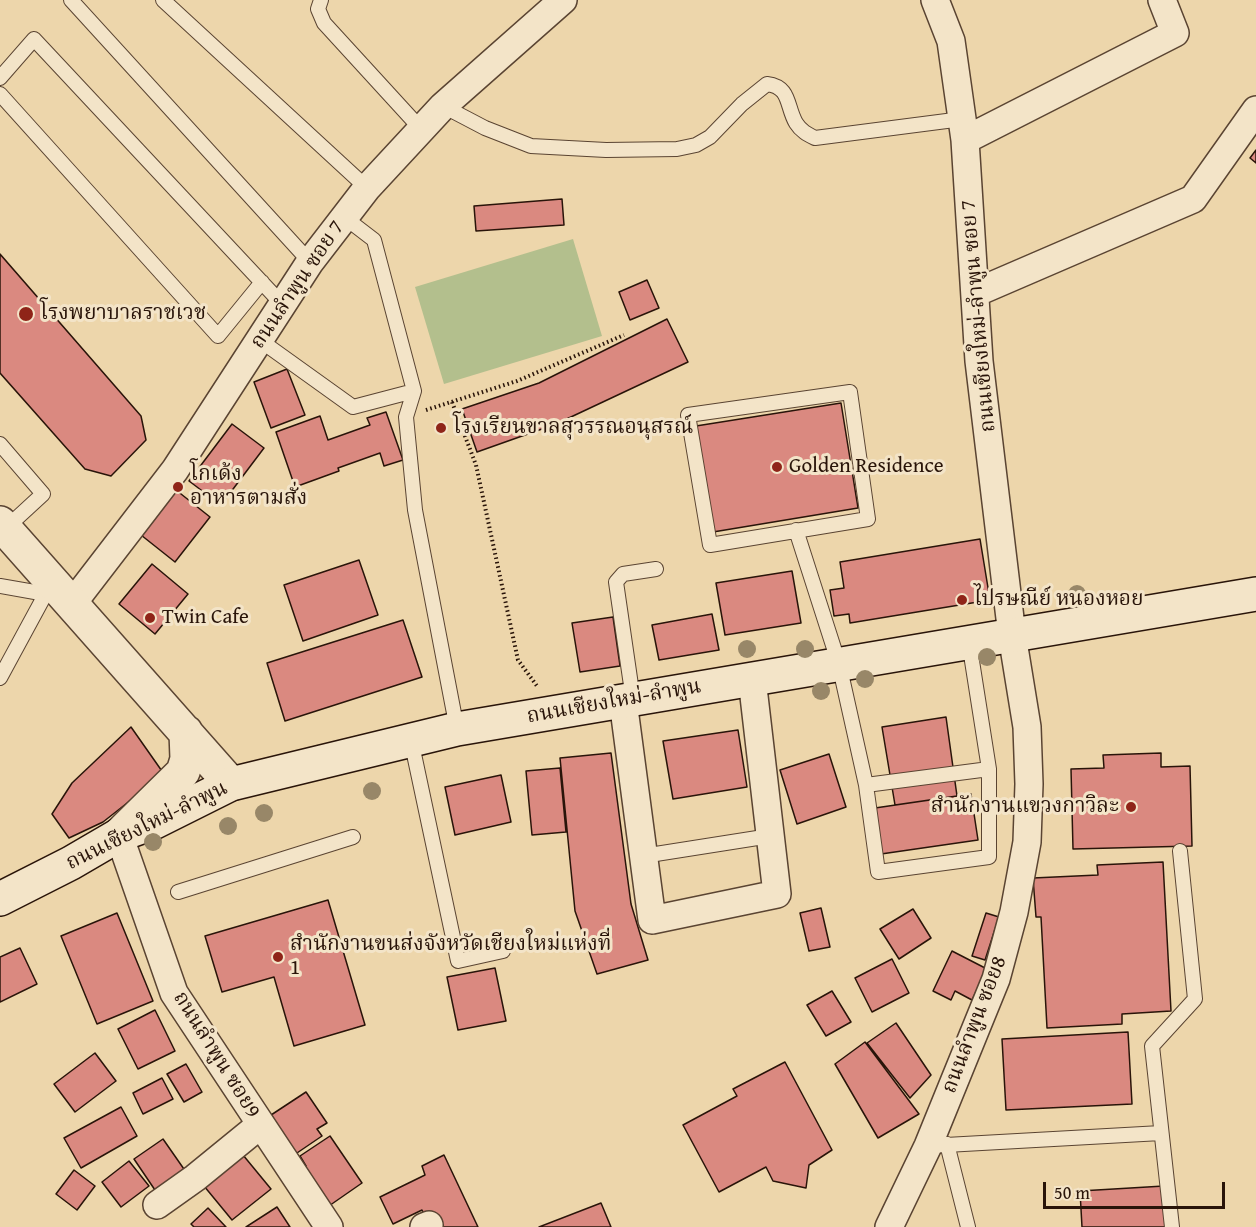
<!DOCTYPE html>
<meta charset="utf-8">
<style>
body{margin:0}
#map{position:relative;width:1256px;height:1227px;overflow:hidden;background:#edd6ab;font-family:"Gentium Book Plus",serif}
canvas{display:block}
.scale{position:absolute;left:1043px;top:1182px;width:182px;height:27px;box-sizing:border-box;border:3px solid #291409;border-top:0;padding-left:8px;font-size:18px;line-height:21px;white-space:nowrap;color:#291409;-webkit-text-stroke:4px #f3e4c8;paint-order:stroke}
</style>
<div id="map">
<canvas width="1256" height="1227"></canvas>
<div class="scale">50 m</div>
</div>
<script>
const ctx = document.querySelector('canvas').getContext('2d');
ctx.lineJoin = 'round';
function fill(path, color) { ctx.fillStyle = color; ctx.fill(path, 'evenodd'); }
function strokePath(path, color, width, dash) { ctx.strokeStyle = color; ctx.lineWidth = width; ctx.lineCap = dash ? 'butt' : 'round'; ctx.setLineDash(dash || []); ctx.stroke(path); }
function label(font, color, halo, rows, align = 'center') {
  ctx.font = font + ' "Gentium Book Plus","Noto Serif Thai",serif'; ctx.lineWidth = 6; ctx.setLineDash([]); ctx.textBaseline = 'middle'; ctx.strokeStyle = halo; ctx.fillStyle = color; for (const [text, x, y, turn = 0] of rows) {
    ctx.save(); ctx.translate(x, y); ctx.rotate((+turn || 0) * Math.PI / 180); ctx.textAlign = isNaN(turn) ? turn : align; if (halo) ctx.strokeText(text, 0, 0); ctx.fillText(text, 0, 0); ctx.restore();
  }
}
const green = new Path2D(`
 M573,239L602,336L444,384L415,287Z`);
const building = new Path2D(`
 M1256,150V163L1250,158Z
 M562,199L564,225L476,231L474,206Z
 M0,254L141,416L146,440L111,476L85,469L0,373Z
 M647,280L659,308L630,320L619,292Z
 M667,319L688,362L556,424L477,452L462,409L539,383Z
 M287,369L305,415L271,428L254,382Z
 M841,403L858,508L713,532L696,426Z
 M386,412L403,460L384,466L380,453L338,468L339,471L295,487L276,432L320,416L328,440L370,425L367,418Z
 M232,424L264,448L221,505L189,481Z
 M176,490L210,517L175,562L141,535Z
 M980,539L990,600L850,623L849,614L834,616L830,590L844,588L840,562Z
 M359,560L378,615L303,641L284,585Z
 M152,564L188,594L155,634L119,604Z
 M792,571L801,623L725,635L716,583Z
 M712,614L719,650L659,660L652,625Z
 M613,617L620,666L580,672L572,623Z
 M403,620L422,677L285,721L267,663Z
 M946,717L957,796L895,805L882,727Z
 M131,727L164,774L103,822L69,838L52,814L72,783Z
 M738,730L747,787L673,799L663,741Z
 M611,753L631,904L648,960L597,974L575,911L560,758Z
 M1161,753V767L1190,766L1192,846L1073,849L1071,769L1104,768L1103,755Z
 M829,754L846,807L797,824L780,770Z
 M560,768L566,832L532,835L526,771Z
 M501,775L511,822L455,835L445,787Z
 M971,794L978,840L881,854L875,808Z
 M1163,862L1171,1011L1122,1014V1024L1047,1028L1041,917H1036L1033,878L1098,875L1097,865Z
 M328,900L365,1025L294,1046L274,977L222,992L205,936Z
 M821,908L830,947L809,951L800,913Z
 M913,909L931,938L899,959L880,929Z
 M117,913L153,1001L97,1024L61,936Z
 M986,913L999,917L985,960L972,956Z
 M20,948L37,984L0,1002V957Z
 M952,951L987,969L972,1000L955,991L951,1000L933,991Z
 M892,959L909,993L872,1012L855,978Z
 M495,968L506,1021L458,1030L447,977Z
 M832,991L851,1022L826,1036L807,1005Z
 M155,1010L175,1051L138,1069L118,1029Z
 M896,1023L931,1075L910,1098L867,1043Z
 M1128,1032L1132,1104L1006,1110L1002,1039Z
 M865,1042L919,1114L878,1138L835,1064Z
 M95,1053L116,1081L75,1112L54,1084Z
 M785,1062L832,1150L809,1165L806,1188L773,1181L766,1167L719,1192L683,1125L737,1096L733,1089Z
 M186,1064L202,1092L184,1102L167,1074Z
 M162,1078L173,1099L143,1114L133,1093Z
 M306,1092L327,1123L317,1129L322,1136L294,1155L268,1117Z
 M121,1107L137,1136L81,1168L64,1138Z
 M330,1136L362,1183L326,1208L300,1170L306,1166L300,1156Z
 M163,1139L186,1172L157,1193L134,1159Z
 M243,1155L271,1189L232,1220L204,1186Z
 M444,1155L478,1227H431L422,1210L393,1224L380,1197L425,1175L422,1166Z
 M129,1161L149,1186L121,1207L102,1182Z
 M74,1170L95,1186L77,1210L56,1194Z
 M1164,1186L1167,1227H1082L1080,1191Z
 M601,1203L611,1227H539Z
 M277,1207L290,1227H246Z
 M208,1208L226,1227H194L191,1224Z`);
const path = new Path2D(`
 M452,402L476,465L518,660L537,686
 M426,410L517,381L624,335`);
const service = new Path2D(`
 M71,0L310,262
 M163,0L367,188
 M321,0L318,9L324,23L421,129
 M0,78L34,39L283,305
 M0,94L218,336L262,282
 M443,106L485,128L531,146L606,150L677,149L696,145L710,137L742,104L767,84C791,87 786,106 796,123C801,131 807,134 815,138L962,119
 M344,217L374,240L414,391L406,417L415,510L457,729
 M261,341L353,407L414,391
 M850,392L868,519L710,545L688,415Z
 M0,444L43,494L5,529
 M796,530L839,664L866,785L878,872L989,857V769L969,642
 M0,586L46,594
 M0,678L52,582
 M633,699L616,582L623,574L656,569
 M411,740L458,961L503,951
 M866,785L989,769
 M643,856L770,836
 M178,892L353,837
 M947,1144L968,1227
 M928,1146L1161,1133
 M1172,1227L1152,1046L1195,999L1180,851`);
const minor = new Path2D(`
 M965,140L1175,33L1162,0
 M975,293L1193,199L1256,110
 M72,604L175,470L310,262L367,188L443,106L563,0
 M623,701L652,920L777,894L752,679
 M119,835L174,993L329,1227
 M157,1205L195,1178L260,1125
 M424,1227L429,1225
 M889,1227L928,1146L996,979L1014,912L1027,842L1029,784L1027,727L1012,635L979,361L965,140L951,41L935,0`);
const tertiary = new Path2D(`
 M0,523L231,784
 M119,835L183,772L187,759L186,732`);
const secondary = new Path2D(`
 M0,899L71,863L119,835L155,822L231,784L457,729L1256,594`);
const trees = [
 [1077,594],
 [747,649],
 [805,649],
 [987,657],
 [865,679],
 [821,691],
 [372,791],
 [264,813],
 [228,826],
 [153,842]
];
const markers = [
 [26,314,8,"#8f2418"],
 [441,428,6,"#8f2418"],
 [777,467,6,"#8f2418"],
 [178,487,6,"#8f2418"],
 [962,600,6,"#8f2418"],
 [150,618,6,"#8f2418"],
 [1131,807,6,"#8f2418"],
 [278,957,6,"#8f2418"]
];
const streetNames = [
 ["ถนนลำพูน ซอย 7",298,285,-56],
 ["ถนนเชียงใหม่-ลำพูน ซอย 7",979,316,-95],
 ["ถนนเชียงใหม่-ลำพูน",614,702,-10],
 ["ถนนเชียงใหม่-ลำพูน",147,826,-26],
 ["ถนนลำพูน ซอย8",975,1025,-69],
 ["ถนนลำพูน ซอย9",216,1055,58]
];
const poiNames = [
 ["โรงพยาบาลราชเวช",40,314],
 ["โรงเรียนขาลสุวรรณอนุสรณ์",453,428],
 ["Golden Residence",789,467],
 ["โกเด้ง",190,475],
 ["อาหารตามสั่ง",190,499],
 ["ไปรษณีย์ หนองหอย",974,600],
 ["Twin Cafe",162,618],
 ["สำนักงานแขวงกาวิละ",1119,807,"right"],
 ["สำนักงานขนส่งจังหวัดเชียงใหม่แห่งที่",290,945],
 ["1",290,969]
];
fill(green, '#b3bf8d');
fill(building, '#da8980');
strokePath(building, '#291409', 1.5);
strokePath(service, '#5a4432', 16);
strokePath(minor, '#5a4432', 30);
strokePath(tertiary, '#5a4432', 36);
strokePath(secondary, '#291409', 36);
strokePath(path, '#291409', 4, [1.5, 3]);
strokePath(service, '#f3e4c8', 14);
strokePath(minor, '#f3e4c8', 27);
strokePath(tertiary, '#f3e4c8', 33);
strokePath(secondary, '#f3e4c8', 33);
ctx.fillStyle = '#988768';
for (const [x, y] of trees) { ctx.beginPath(); ctx.arc(x, y, 9, 0, 2 * Math.PI); ctx.fill(); }
for (const [x, y, r, color] of markers) { const dot = new Path2D(); dot.arc(x, y, r, 0, 2 * Math.PI); ctx.fillStyle = color; ctx.fill(dot); strokePath(dot, '#f3e4c8', 2); }
label('21px', '#291409', '#f3e4c8', streetNames);
label('21px', '#291409', '#f3e4c8', poiNames, 'left');
</script>
